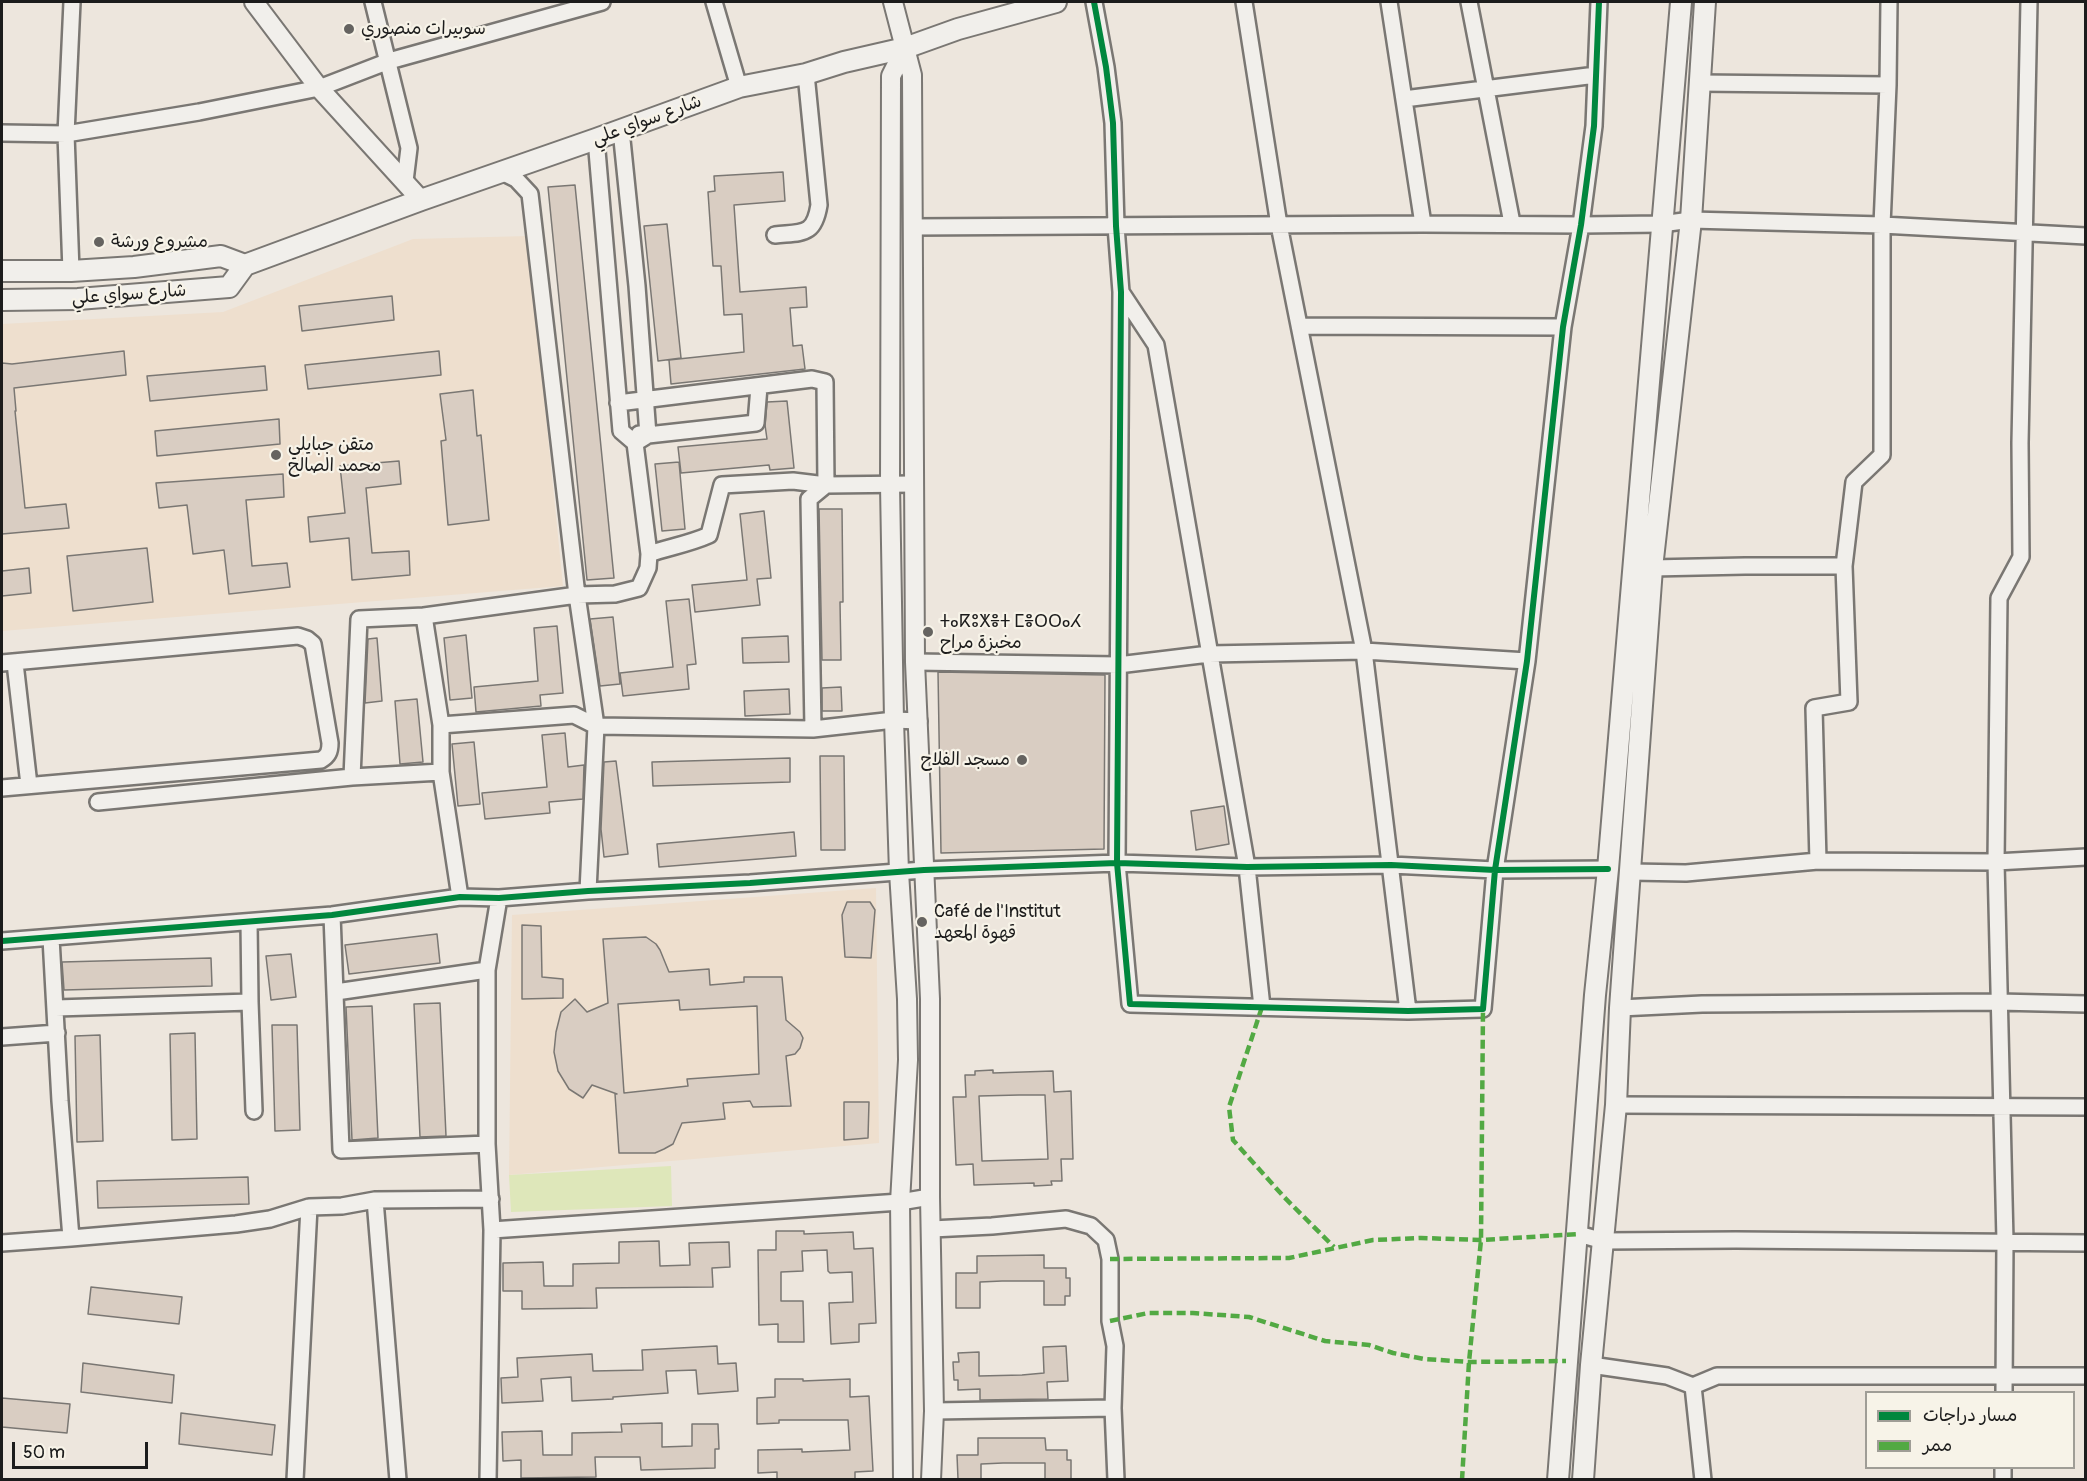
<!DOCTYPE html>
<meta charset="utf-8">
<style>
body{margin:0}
#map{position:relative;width:2087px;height:1481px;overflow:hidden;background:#ede6dd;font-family:Pangolin,"Playpen Sans Arabic",sans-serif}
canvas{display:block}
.frame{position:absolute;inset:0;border:3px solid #1c1c1c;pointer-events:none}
.legend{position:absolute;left:1865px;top:1391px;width:210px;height:78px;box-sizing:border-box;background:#f7f3e8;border:2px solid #9f9d96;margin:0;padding:8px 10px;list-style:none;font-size:18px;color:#1c1c1c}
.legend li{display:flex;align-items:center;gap:12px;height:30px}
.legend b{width:30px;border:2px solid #9f9d96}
.scale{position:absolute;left:12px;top:1442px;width:136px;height:27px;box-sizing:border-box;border:3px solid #1c1c1c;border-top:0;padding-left:8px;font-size:18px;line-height:21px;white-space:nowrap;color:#1c1c1c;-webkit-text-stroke:4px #f7f3e8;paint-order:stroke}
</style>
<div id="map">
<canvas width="2087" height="1481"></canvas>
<div class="frame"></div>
<ul class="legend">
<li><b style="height:8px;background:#00873e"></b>مسار دراجات</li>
<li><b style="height:8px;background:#52a943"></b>ممر</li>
</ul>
<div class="scale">50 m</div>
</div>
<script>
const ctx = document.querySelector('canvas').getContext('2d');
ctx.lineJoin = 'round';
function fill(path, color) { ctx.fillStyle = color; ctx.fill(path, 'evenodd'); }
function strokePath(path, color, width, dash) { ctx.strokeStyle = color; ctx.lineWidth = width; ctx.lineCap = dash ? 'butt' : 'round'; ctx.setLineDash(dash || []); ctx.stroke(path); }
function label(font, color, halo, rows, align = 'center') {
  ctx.font = font + ' Pangolin,"Playpen Sans Arabic","Noto Sans Tifinagh",sans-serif'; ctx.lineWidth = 4.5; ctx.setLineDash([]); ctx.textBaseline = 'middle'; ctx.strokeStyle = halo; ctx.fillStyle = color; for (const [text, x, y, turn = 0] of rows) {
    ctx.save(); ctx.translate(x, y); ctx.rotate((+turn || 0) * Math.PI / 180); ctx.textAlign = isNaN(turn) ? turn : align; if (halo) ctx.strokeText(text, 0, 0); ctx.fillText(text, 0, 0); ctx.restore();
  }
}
const built = new Path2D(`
 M528,236L563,586L2,631V324L223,312L413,239Z
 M876,888L879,1143L509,1175L512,915Z`);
const green = new Path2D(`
 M671,1166L672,1206L511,1212L509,1175Z`);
const building = new Path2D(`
 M783,172L785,201L734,205L740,292L806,287L807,307L790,308L793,346L802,345L805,369L671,384L669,360L744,352L742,314L724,315L721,266H713L708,192L715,191L714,176Z
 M575,185L614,578L587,580L548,187Z
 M667,224L681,358L658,361L644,226Z
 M392,296L394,320L302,331L299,306Z
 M124,351L126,375L14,388L16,411H15L25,508L66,504L69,528L2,534V363L12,364Z
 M439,351L441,375L308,389L305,365Z
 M265,366L267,390L150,401L147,376Z
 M473,390L477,436L481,435L489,520L448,525L441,441L446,440L440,394Z
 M787,401L794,468L770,470L769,465L681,473L678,447L767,439L765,425L767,402Z
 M279,419L280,444L157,456L155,431Z
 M399,461L401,484L366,488L372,553L409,551L410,575L352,580L349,538L310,542L308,517L345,513L340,466Z
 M679,462L685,529L662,531L655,464Z
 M283,474L284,497L246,500L252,566L287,563L290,587L229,594L224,550L193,554L187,505L159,508L156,483Z
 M819,509H842L843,602H840L841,660H822Z
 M764,511L771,578L757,579L760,605L695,612L692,585L747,580L740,514Z
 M147,548L153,602L73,611L67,556Z
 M29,568L31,593L2,596V571Z
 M689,599L696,664L687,665L689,689L623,696L620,673L673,667L666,601Z
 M613,617L620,684L600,686L590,619Z
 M557,626L563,693L540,695L541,706L476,712L474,687L538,681L534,628Z
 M466,635L472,698L450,700L444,638Z
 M788,636L789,662L743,663L742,638Z
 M377,638L382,701L365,703L368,639Z
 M938,672L1105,675L1104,849L941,853Z
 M841,687L842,711H822V688Z
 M789,689L790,714L745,716L744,691Z
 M417,699L423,762L400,764L395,701Z
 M565,733L568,767L584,765L583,799L549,802L550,813L485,819L482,793L547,787L542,735Z
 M474,742L480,804L458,806L452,744Z
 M820,756H844L845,850H821Z
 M790,758V782L653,786L652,762Z
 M616,761L628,854L604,857L601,829L604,762Z
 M1224,806L1229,844L1196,850L1191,811Z
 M794,832L796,856L659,867L657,844Z
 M847,902H870L875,910L871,958L845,957L842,915Z
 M522,925L541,926L542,977L563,979V998L522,999Z
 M437,934L440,963L349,974L345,945Z
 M646,937L656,944L660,950L669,972L709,969L710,985L744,982V977H782L786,1020L800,1032L803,1038L800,1048L795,1054L786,1056L791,1106L753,1107L750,1101L723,1103L725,1119L682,1123L673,1144L664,1149L655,1153H619L615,1094H617L592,1085L583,1098L569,1089L558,1071L554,1052L556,1032L561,1012L575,999L587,1012L608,1003L603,939ZM679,1000L680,1010L757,1006L759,1074L687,1079L688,1086L624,1093L618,1004Z
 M291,954L296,997L271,1000L266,956Z
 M211,958L212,986L64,990L62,962Z
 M440,1003L446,1136L420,1137L414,1004Z
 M372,1006L378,1138L352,1140L346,1007Z
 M272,1025H297L300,1130L275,1131Z
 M195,1033L197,1139L172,1140L170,1034Z
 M100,1035L103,1141L77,1142L75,1036Z
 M993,1070V1073L1053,1071L1054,1092L1071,1091L1073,1159H1061L1062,1181H1051L1052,1185L1034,1186V1183L974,1185L973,1164L956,1165L953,1097H966L965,1075H975V1071ZM1019,1095H1045L1048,1159L982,1161L979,1096Z
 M844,1102H869L868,1138L844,1140Z
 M248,1177L249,1204L98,1208L97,1181Z
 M776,1231H804V1234L853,1232L854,1249L873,1248L876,1323L859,1324V1342L831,1344L829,1303L853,1302L852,1272L830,1273L828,1271L827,1250L802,1251L803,1271L781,1272V1301H803L804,1342H778V1324L759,1325L758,1250H776Z
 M659,1241L660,1266L690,1265L689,1243L729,1242L730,1267L712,1268L713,1287L596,1288L597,1308L522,1309V1291H503V1263L543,1262L544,1286H573V1264L619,1263V1242Z
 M1044,1255V1268H1066V1278H1070V1296H1065V1305H1044V1281H1002L980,1282V1308H956V1273H977V1256Z
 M91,1287L182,1297L179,1324L88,1314Z
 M717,1346L718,1364L736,1363L738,1391L698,1394L696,1370L666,1371L668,1393L613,1397V1399L572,1401L571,1377L541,1379L543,1401L502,1403L501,1378L518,1377L517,1358L592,1354L593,1371L643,1370L642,1350Z
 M1066,1346L1068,1381L1047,1382L1048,1399L980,1400V1389L958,1390V1380H954L953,1362H959L958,1353L979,1352V1376L1022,1375L1044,1373L1043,1347Z
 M83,1363L174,1375L172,1403L81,1392Z
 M775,1379H803V1381L850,1379V1397L869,1396L873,1471L855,1472V1479H777V1472L758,1473V1450L802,1449V1452L850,1450L848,1420H779V1423L757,1424V1398L775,1397Z
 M2,1398L70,1404L67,1433L2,1427Z
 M181,1413L275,1425L272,1455L179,1444Z
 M662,1423V1447L692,1446V1424H718L719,1449H715V1468L641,1470L640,1457H595L596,1477L521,1478V1460L503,1461L502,1432L542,1431L543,1455H572V1433L622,1432L621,1424Z
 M978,1438H1045L1046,1450H1067V1460H1071V1479H1045V1463H1003L981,1464V1479H958L957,1455H978Z`);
const minor = new Path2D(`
 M373,2L409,148L405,181
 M714,2L739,87
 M1094,2L1106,67L1113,123L1116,226L1121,292L1117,863L1130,1004L1408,1011L1483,1009L1495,870L1527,661L1563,327L1581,225L1594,126L1599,2
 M1244,2L1279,225L1364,651L1408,1011
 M1389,2L1423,224
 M1469,2L1512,223
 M1699,83L1888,85
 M1404,99L1596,75
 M621,130L637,286L648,435L635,443
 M2,133L66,134L199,112L319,88L389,61L602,2
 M502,172L516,179L530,194L577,595L596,726L588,891
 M912,227L1423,224L1581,225L1661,224L1691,220L1882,225L2086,236
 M775,235C803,232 814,236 819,205L806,74
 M71,271L66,134L72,2
 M1121,292L1156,345L1247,867L1262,1007
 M1299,326L1563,327
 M618,403L812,379L825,382L826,485L809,499L813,729
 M639,434L648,435L756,423L759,387
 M649,554C669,547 689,544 709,535L722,485L793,481L826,485L913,484
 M1844,566L1854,482L1882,455V225L1888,85L1889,2
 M1652,568L1745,566H1844L1849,702L1814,708L1818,861
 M424,616L441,725V772L460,897
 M915,662L1118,665L1209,654L1364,651L1527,661
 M2,663L298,636L307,639L313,644L330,743C330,752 328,756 321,760L2,788
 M15,663L29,785
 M441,725L574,715L596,726L813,729L894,720L919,721
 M352,777L359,619L424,616L577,595L615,594L639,588L648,568L649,554L635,443L621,431L596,139
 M98,802L352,777L441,772
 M1631,872L1686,873L1818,861L1996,862L2086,857
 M332,915L341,1150L487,1144
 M249,922L250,1002L254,1111
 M2,941L332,915L460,897L499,898L588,891L750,883L924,870L1117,863L1247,867L1391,865L1495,870L1608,869
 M336,992L487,970
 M56,1008L250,1002
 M1620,1008L1702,1004L1998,1002L2086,1004
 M2,1037L57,1033
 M1616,1105L2086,1107
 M375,1200L398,1480
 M309,1207L342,1206L375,1200L491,1199
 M932,1229L992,1226L1066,1219L1091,1226L1106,1240L1110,1259V1321L1115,1346L1113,1408L1116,1480
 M492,1230L900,1202L930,1197
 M1578,1234L1604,1241L1736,1240L2086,1243
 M71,1238L236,1224L270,1219L309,1207L295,1480
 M2,1243L71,1238L60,1101L51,938
 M1591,1365L1667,1376L1693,1386L1717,1376H2086
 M1693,1386L1703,1480
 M2004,1392L2005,1241L1996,862L1999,598L2021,557L2020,443L2029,2
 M934,1411L1113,1408
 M488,1480L492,1230L487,1144V970L499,898
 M2003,1480V1468`);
const tertiary = new Path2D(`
 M254,2L319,88L421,200
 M893,2L912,75L915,662L930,999V1197L934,1411L931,1480
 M903,1480L900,1202L908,1060L907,999L899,872L894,720L890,485L891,76L905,48`);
const secondary = new Path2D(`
 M2,271H71L134,267L221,256L245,265
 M2,300L78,299L229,287L245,265L421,200L596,139L739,87L806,74L844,62L905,48L958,29L1056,2
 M1558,1480L1595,995L1608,869L1681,2
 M1583,1480L1591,1365L1616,1105L1620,1008L1652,568L1691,220L1705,2`);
const quiet = new Path2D(`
 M1262,1007L1229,1107L1233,1140L1284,1197L1334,1247
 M1110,1259L1289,1258L1373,1240L1421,1238L1481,1240L1578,1234
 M1110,1321L1148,1313H1193L1249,1317L1325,1341L1369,1345L1393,1353L1424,1359L1469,1362L1566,1361
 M1462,1480L1469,1362L1481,1240L1483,1009`);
const cycleway = new Path2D(`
 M1094,2L1106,67L1113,123L1116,226L1121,292L1117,863L1130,1004L1408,1011L1483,1009L1495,870L1527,661L1563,327L1581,225L1594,126L1599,2
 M2,941L332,915L460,897L499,898L588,891L750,883L924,870L1117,863L1247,867L1391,865L1495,870L1608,869`);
const markers = [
 [349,29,6,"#656360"],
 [99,242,6,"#656360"],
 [276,455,6,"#656360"],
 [928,632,6,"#656360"],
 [1022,760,6,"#656360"],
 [922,922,6,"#656360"]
];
const poiNames = [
 ["سوبيرات منصوري",361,29],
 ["مشروع ورشة",111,242],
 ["متقن جبايلي",288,445],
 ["محمد الصالح",288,466],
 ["ⵜⴰⴽⵓⵅⴻⵜ ⵎⴻⵔⵔⴰⵃ",940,622],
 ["مخبزة مراح",940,643],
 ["مسجد الفلاح",1010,760,"right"],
 ["Café de l'Institut",934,912],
 ["قهوة المعهد",934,933]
];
const streetNames = [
 ["شارع سواي علي",647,121,-20],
 ["شارع سواي علي",129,295,-4]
];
fill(built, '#eedfce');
fill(green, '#dee7ba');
fill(building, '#d9cdc2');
strokePath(building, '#7a7773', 1.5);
strokePath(minor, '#7a7773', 20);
strokePath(tertiary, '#7a7773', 22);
strokePath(secondary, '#7a7773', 24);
strokePath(minor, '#f1efeb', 15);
strokePath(tertiary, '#f1efeb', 18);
strokePath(secondary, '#f1efeb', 20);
strokePath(quiet, '#52a943', 4.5, [9, 4.5]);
strokePath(cycleway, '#00873e', 6);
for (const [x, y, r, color] of markers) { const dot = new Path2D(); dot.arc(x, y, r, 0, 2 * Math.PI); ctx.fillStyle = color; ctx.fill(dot); strokePath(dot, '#f7f3e8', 2); }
label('18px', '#1c1c1c', '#f7f3e8', poiNames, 'left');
label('18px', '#1c1c1c', '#f7f3e8', streetNames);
</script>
